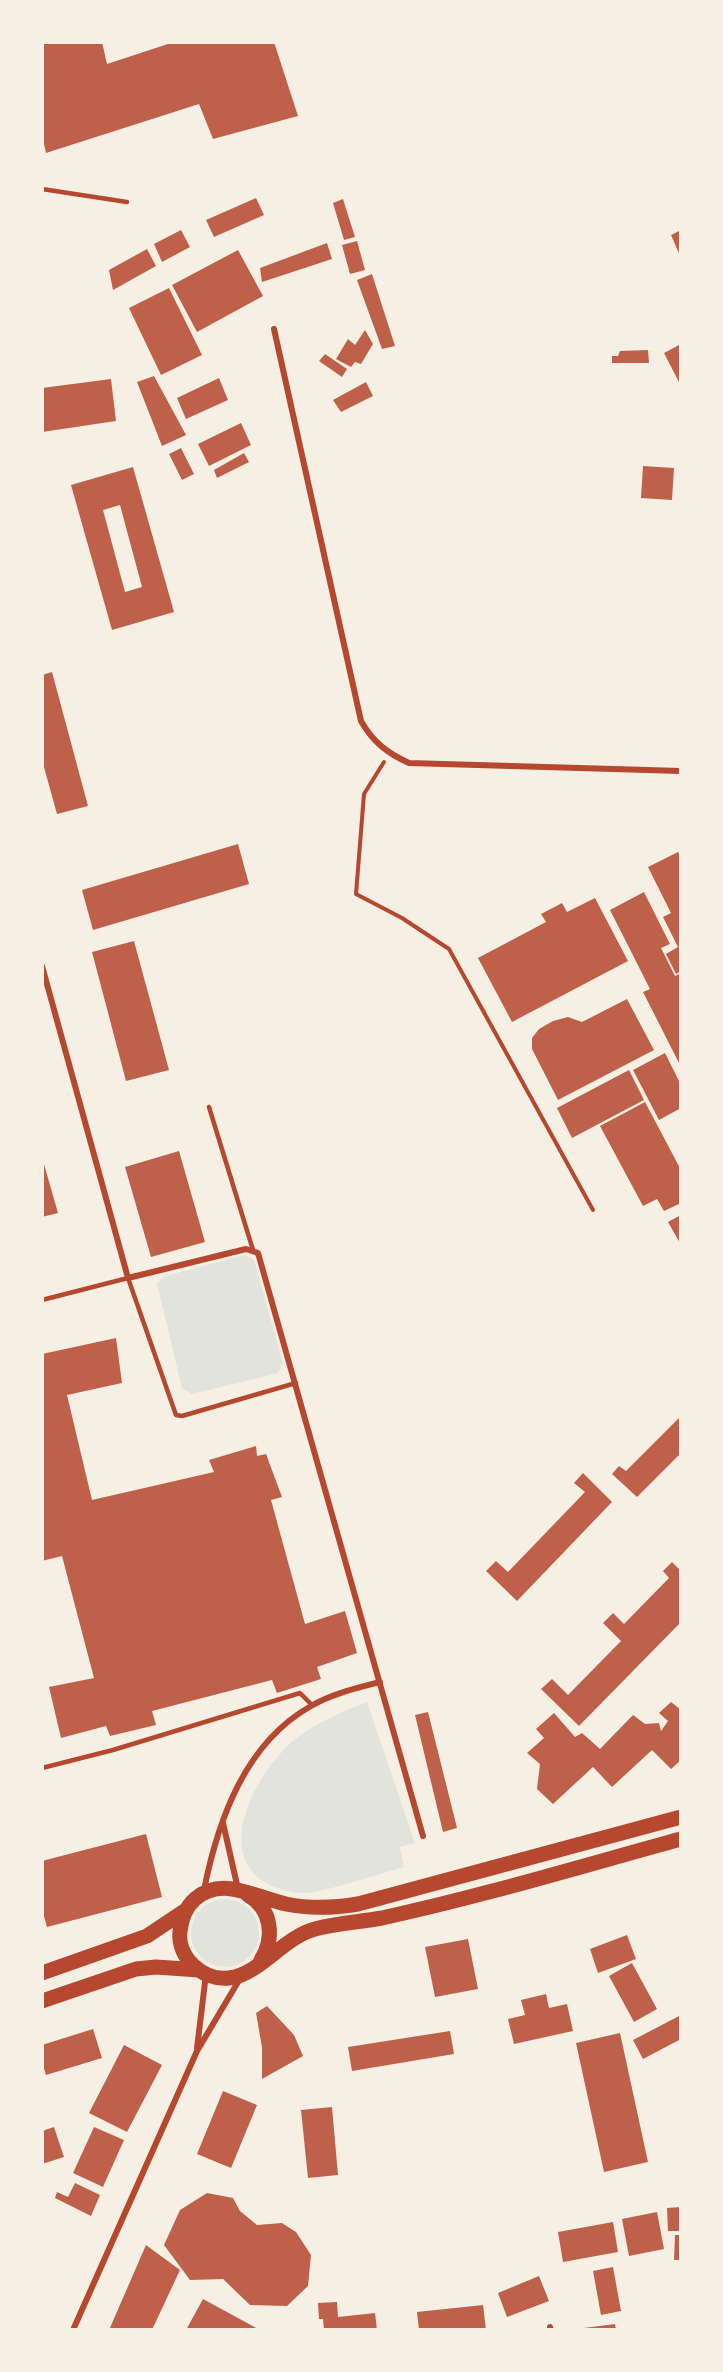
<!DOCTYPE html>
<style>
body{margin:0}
#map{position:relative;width:723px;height:2372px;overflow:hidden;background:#f6efe4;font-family:Figtree,sans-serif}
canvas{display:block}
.frame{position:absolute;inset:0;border:44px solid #f6efe4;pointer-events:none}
</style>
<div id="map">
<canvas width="723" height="2372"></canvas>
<div class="frame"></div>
</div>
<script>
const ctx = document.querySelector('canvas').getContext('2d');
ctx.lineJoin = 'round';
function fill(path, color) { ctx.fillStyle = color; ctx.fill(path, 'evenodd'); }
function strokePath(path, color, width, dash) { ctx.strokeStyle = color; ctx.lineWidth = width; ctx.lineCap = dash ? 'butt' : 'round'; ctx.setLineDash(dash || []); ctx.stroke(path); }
const green = new Path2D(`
 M245,1255L254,1260L283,1363L278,1373L192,1394L182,1388L157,1283L165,1276Z
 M367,1702L415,1843L400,1847L404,1867C385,1872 318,1895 302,1893C203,1884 244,1783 294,1740C316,1723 341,1712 367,1702Z
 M191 1933a34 34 0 1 1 68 0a34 34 0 1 1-68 0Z`);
const building = new Path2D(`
 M42,42H102L107,64L174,42H274L298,116L213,139L199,104L46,153L42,135Z
 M256,198L264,215L214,237L206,220Z
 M343,199L355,237L344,240L333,203Z
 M181,230L190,247L162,262L154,244Z
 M681,230V258L671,235Z
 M357,241L365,270L350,274L342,245Z
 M327,243L332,259L262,282L260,268Z
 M147,249L156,266L113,290L109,270Z
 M238,250L263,296L197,332L172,285Z
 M372,274L395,346L382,349L357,280Z
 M169,288L202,355L161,375L129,308Z
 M365,330L373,344L361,364L355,362L351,367L336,359L348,339L355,345Z
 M681,344V386L664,353Z
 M648,350L649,363H612V356H618L620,351Z
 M325,354L347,369L342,377L319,361Z
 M154,376L186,435L162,446L137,382Z
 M219,378L228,400L186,419L177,398Z
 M111,379L116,421L42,432V388Z
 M366,382L373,396L341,412L333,400Z
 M241,423L251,445L209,466L198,444Z
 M181,448L194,474L182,480L169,454Z
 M244,453L249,462L217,478L214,470Z
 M643,466L674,468L672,500L641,498Z
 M133,467L174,612L112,630L71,485ZM120,505L142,587L125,592L103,510Z
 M52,672L88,806L57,814L42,760V675Z
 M238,844L249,884L93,930L82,890Z
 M678,852L681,858V971L676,974L666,954L678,947L663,917L671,913L648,867Z
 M644,892L670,944L661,948L675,976L681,973V1067L643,992L650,989L610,910Z
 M595,898L628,961L512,1022L478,958L546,922L541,914L562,903L567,912Z
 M134,941L169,1070L126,1081L92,952Z
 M627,999L654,1050L558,1100L532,1049V1038L539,1029L553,1021L568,1017L582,1022Z
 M665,1053L681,1085V1108L659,1120L633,1070Z
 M629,1070L644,1100L572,1138L557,1108Z
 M645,1102L681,1170V1203L664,1211L657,1199L643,1206L600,1126Z
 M179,1151L205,1242L151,1257L125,1167Z
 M42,1157L58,1213L42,1217Z
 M681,1215V1245L668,1222Z
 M116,1338L122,1383L67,1395L92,1500L214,1472L209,1460L256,1446L257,1456L266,1454L282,1497L271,1500L305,1624L345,1611L357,1653L317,1667L321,1679L277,1693L272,1680L152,1711L156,1725L110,1736L106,1726L61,1738L49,1687L94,1678L62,1556L42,1561V1514H44L42,1505V1354Z
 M681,1416V1453L637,1497L612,1474L619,1466L626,1471Z
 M583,1473L612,1502L517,1601L486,1571L496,1561L508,1572L585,1492L574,1483Z
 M672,1562L681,1571V1622L579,1726L541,1689L552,1679L568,1695L621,1641L603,1623L613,1613L624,1624L669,1578L663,1571Z
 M671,1702L681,1710V1760L671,1769L652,1750L612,1787L593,1767L553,1804L537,1789L540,1764L527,1753L544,1738L536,1729L554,1713L575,1737L582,1733L600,1749L633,1715L645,1724L659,1723L661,1731L668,1721L659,1713Z
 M428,1712L457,1828L443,1832L415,1715Z
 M146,1834L162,1897L47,1927L42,1909V1861Z
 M627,1935L636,1959L598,1973L590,1949Z
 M468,1939L478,1989L435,1997L425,1947Z
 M632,1963L657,2009L634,2022L609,1976Z
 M546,1994L549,2008L567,2004L573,2031L514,2044L508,2019L525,2015L521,2000Z
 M267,2006L294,2035L303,2056L262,2079V2047L256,2013Z
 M681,2015V2039L643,2059L633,2040Z
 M93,2029L102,2058L46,2075L42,2062V2045Z
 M450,2031L454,2054L352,2071L348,2047Z
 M620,2033L648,2162L604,2172L576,2043Z
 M124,2045L162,2065L127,2132L89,2113Z
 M223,2091L257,2105L231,2168L197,2154Z
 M332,2107L338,2175L308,2178L301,2110Z
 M54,2127L64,2157L42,2164V2131Z
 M94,2127L124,2140L103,2187L73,2173Z
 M75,2183L100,2195L91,2216L55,2198L57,2192L68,2197Z
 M207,2193L233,2198L240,2211L257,2225L282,2223L296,2232L311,2255L308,2286L287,2306L250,2305L223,2279L190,2280L164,2245L180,2210Z
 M681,2207V2231H668L667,2208Z
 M657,2212L664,2249L629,2256L622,2219Z
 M613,2222L618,2252L563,2262L558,2232Z
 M675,2235H681V2260H674Z
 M146,2245L180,2270L152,2330H109Z
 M613,2267L621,2311L601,2315L593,2271Z
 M539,2276L549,2301L507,2317L498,2293Z
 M203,2299L260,2330H186Z
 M337,2302L338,2317L375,2313L377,2330H324L323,2319H319L318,2303Z
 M483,2305L486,2330H419L417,2312Z
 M615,2324L616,2330H576V2329Z`);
const path = new Path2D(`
 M384,762L364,794L356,894L402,918L449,949L593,1210`);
const service = new Path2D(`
 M42,189L127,202
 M209,1107L253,1250
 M42,1300L128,1278L176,1415L182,1416L296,1383
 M42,1768L113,1750L300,1693L312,1705`);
const minor = new Path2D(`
 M274,329L361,721C373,742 387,753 409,763L681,771
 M42,966L128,1278L246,1249L258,1253L423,1836
 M223,1823L238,1889
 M204,1890C218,1820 245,1743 311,1706C331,1694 357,1688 380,1682
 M197,2048L206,1974
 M550,2327L551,2330
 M73,2330L197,2051L241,1977`);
const primary = new Path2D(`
 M681,1817L358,1904C334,1908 310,1909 286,1904C256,1898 223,1875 195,1899C185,1908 182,1918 180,1931C177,1958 203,1981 229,1978C259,1975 284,1937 315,1929C337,1923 360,1922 382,1918C483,1896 582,1866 681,1839
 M248,1895C272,1909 275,1938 261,1960
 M42,1973L147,1936L186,1910
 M42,2001L136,1969L156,1967L199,1970`);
fill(green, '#e2e4dc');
fill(building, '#bf614a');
strokePath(path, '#b5482f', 4);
strokePath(service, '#b5482f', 4.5);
strokePath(minor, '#b5482f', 6);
strokePath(primary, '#b5482f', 15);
</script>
